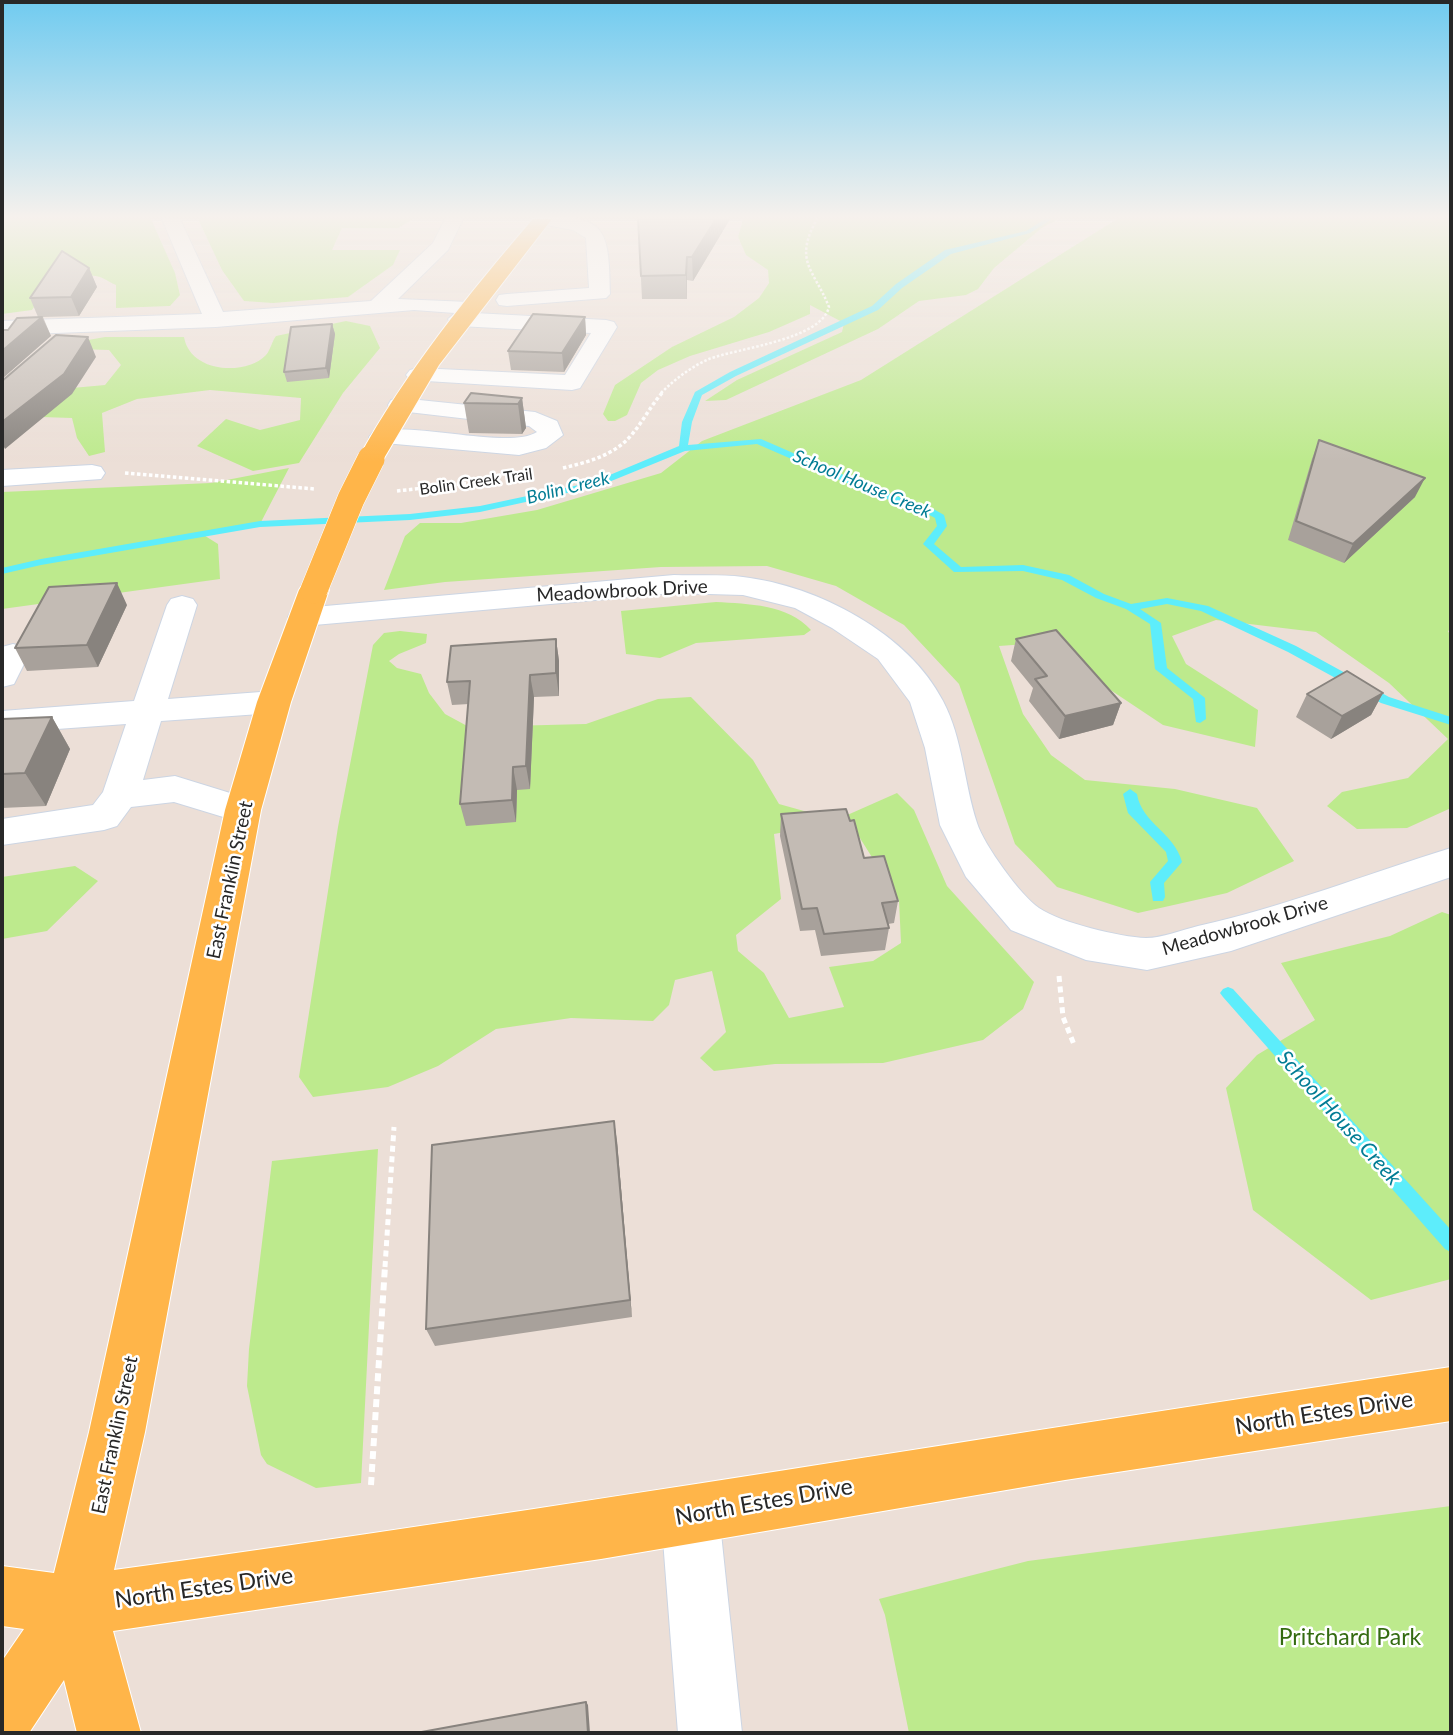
<!DOCTYPE html>
<style>
body{margin:0}
#map{position:relative;width:1453px;height:1735px;overflow:hidden;background:#ecdfd7;font-family:Lato,sans-serif}
canvas{display:block}
.frame{position:absolute;inset:0;border:4px solid #282828;pointer-events:none}
</style>
<div id="map">
<canvas width="1453" height="1735"></canvas>
<div class="frame"></div>
</div>
<script>
const ctx = document.querySelector('canvas').getContext('2d');
ctx.lineJoin = 'round';
function fill(path, color) { ctx.fillStyle = color; ctx.fill(path, 'evenodd'); }
function strokePath(path, color, width, dash) { ctx.strokeStyle = color; ctx.lineWidth = width; ctx.lineCap = dash ? 'butt' : 'round'; ctx.setLineDash(dash || []); ctx.stroke(path); }
function label(font, color, halo, rows, align = 'center') {
  ctx.font = font + ' Lato,sans-serif'; ctx.lineWidth = 5; ctx.setLineDash([]); ctx.textBaseline = 'middle'; ctx.strokeStyle = halo; ctx.fillStyle = color; for (const [text, x, y, turn = 0] of rows) {
    ctx.save(); ctx.translate(x, y); ctx.rotate((+turn || 0) * Math.PI / 180); ctx.textAlign = isNaN(turn) ? turn : align; if (halo) ctx.strokeText(text, 0, 0); ctx.fillText(text, 0, 0); ctx.restore();
  }
}
const green = new Path2D(`
 M2,219H151L175,273L180,295L170,306L116,308V285C111,283 105,279 100,277C77,270 44,292 32,310L2,314Z
 M198,219H413L398,228H342L332,250H400L393,265L348,297L273,303L244,301L222,270Z
 M743,219H1059L1043,227L994,268L978,289L966,295L919,301L878,329L726,400L705,401L737,380L842,332L844,323L810,305V314L769,332L690,356L658,370L641,383L627,415L615,421H608L603,414L615,385L672,347L734,317L759,298L769,283L768,270L746,255L738,237Z
 M1117,219H1451V629L1448,631L1451,637V808L1407,828L1357,829L1327,806L1342,792L1408,778L1448,739L1389,683L1316,632L1216,620L1172,636L1186,664L1258,710L1255,747L1163,725L1097,681L1054,642L999,646L1023,714L1051,755L1085,780L1175,789L1257,808L1294,861L1227,893L1138,913L1057,887L1015,844L959,684L904,625L836,586L767,566L661,567L445,582L384,590L405,536L420,523H461L537,510L661,473L702,441L861,380Z
 M346,321L370,326L380,348L343,393L299,463L253,471L197,446L226,419L260,430L300,420L301,398L210,390L137,399L102,413L105,452L89,456L77,438L72,418L41,417L72,388L105,385L121,365L109,350L75,349L88,340L105,337H184C190,373 246,376 266,355C270,351 272,341 276,336Z
 M289,468L260,524L202,534L218,544L220,579L2,609V492L211,483Z
 M716,602C748,604 788,604 811,630L804,635L696,643L660,658L626,654L621,611Z
 M400,631L427,634L426,643L399,654L389,661L397,668L421,674L429,693L445,714L469,727L586,724L658,699L691,697L753,760L779,804L836,820L897,793L914,810L947,886L1034,982L1023,1009L983,1040L883,1063L775,1064L714,1071L700,1058L726,1032L712,971L675,980L669,1005L653,1021L571,1018L496,1029L438,1066L388,1087L313,1097L299,1077L338,827L373,645L384,633ZM828,824L846,825L858,835L899,900L901,943L873,961L829,967L844,1007L789,1018L764,973L738,951L736,935L781,899L774,834Z
 M75,866L98,881L47,931L2,939V877Z
 M1442,912L1451,915V1279L1371,1300L1253,1210L1226,1088L1257,1055L1315,1020L1281,963L1390,936Z
 M378,1149L361,1483L316,1488L267,1464L261,1455L247,1386L249,1349L272,1161Z
 M1451,1506V1733H909L885,1615L879,1599L1028,1561Z`);
const stream = new Path2D(`
 M1045,219H1052L1030,233L951,254L902,288L878,310L736,376L702,395L692,422L688,445L761,439L878,490L930,507L944,515L947,526L934,544L961,567L1023,565L1069,575L1104,594L1131,604L1167,598L1208,606L1296,646L1389,697L1451,717V725L1381,703L1288,652L1201,611L1167,604L1140,609L1161,623L1167,668L1205,698L1206,719L1200,723L1196,722L1193,699L1155,669L1150,624L1126,609L1096,598L1062,580L1023,571L954,572L923,544L937,526L935,518L922,511L872,494L757,444L685,451L599,486L480,512L410,520L260,527L41,565L2,574V568L41,559L260,521L410,514L480,506L593,482L679,446L682,422L695,392L730,372L872,306L896,284L945,250L1026,231Z
 M1130,789L1137,794C1142,824 1174,832 1182,862L1164,883L1165,897L1163,901H1153L1150,882L1168,861L1166,852L1128,813L1123,794Z
 M1228,987L1233,989L1451,1230V1252L1445,1249L1223,997L1220,993L1223,989Z`);
const pathFar3 = new Path2D(`
 M661,393C675,379 691,367 709,359C738,348 821,340 829,307C814,269 793,262 817,219`);
const pathFar2 = new Path2D(`
 M563,468C588,462 616,455 633,433C644,420 651,405 663,392
 M125,473L315,489
 M397,491L496,480`);
const pathFar1 = new Path2D(`
 M1059,976L1063,1017L1075,1047
 M385,1267L394,1127`);
const path = new Path2D(`
 M371,1485L385,1266`);
const minor = new Path2D(`
 M162,219H180L223,312L371,301L433,243L445,219H463L448,250L398,299L469,302L477,303L480,308L474,313L606,320L614,322L617,327L580,388L572,390L410,380L406,375L410,370L418,368L565,375L591,333L459,326L451,324L448,319L455,313L414,310L216,327L2,335V321L202,314Z
 M533,219C606,214 609,226 610,294L606,298L507,306L499,305L496,300L499,295L507,294L589,288L586,238L573,230L535,223Z
 M400,398L535,412L557,421L563,435L546,448L519,455L373,442L369,437L373,432C416,421 508,450 537,432L529,426L391,410L388,405L391,400Z
 M92,465L101,467L105,473L101,479L2,486V470Z
 M674,575C697,576 720,574 743,577C818,586 908,633 943,701C963,739 964,784 977,823C984,845 1021,896 1039,908C1061,923 1120,937 1146,938C1162,938 1182,930 1198,926C1284,907 1367,874 1451,848V877L1231,951L1147,970L1086,960L1011,930L966,877L940,825L925,748L910,702L878,659L832,628L795,608L743,595L674,593L303,626L292,624L288,617L292,610L303,608Z
 M182,596L193,599L197,605L168,699L274,691L286,694L291,702L286,710L274,713L161,721L143,780L175,776L256,801L261,810L256,819L243,823L174,802L131,807L117,826L104,830L2,845V819L93,805L103,792L126,724L2,733V711L134,701L167,605L171,599Z
 M13,644L24,647L29,654L14,684L2,687V647Z
 M690,1485L711,1493L719,1514L742,1733H678L661,1514L669,1493Z`);
const major = new Path2D(`
 M533,219H552L439,365L380,465L371,467L362,465L358,459C406,371 468,295 533,219Z
 M314,581L325,584L329,590L291,702L261,810L145,1432L114,1570C561,1509 1005,1433 1451,1367V1421L1065,1480L601,1559L113,1631L141,1733H77L64,1680L29,1733H2V1661L24,1629L2,1626V1566L54,1573L89,1432L225,810L257,702L299,590L303,584Z`);
const majorBridge = new Path2D(`
 M314,590L351,499L371,459`);
const wall = new Path2D(`
 M637,219H730L693,281L687,280V299H642L638,222Z
 M89,268L97,287L79,316L43,317L51,336L8,330L38,317L30,298Z
 M585,317L586,335L564,372L511,370L508,351Z
 M332,324L335,334L329,378L287,382L284,372Z
 M522,398L526,428L522,434L469,433L464,403Z
 M1319,440L1415,497L1344,563L1288,540L1312,459Z
 M127,605L98,667L27,671L15,648Z
 M556,639L559,661V696L534,697L530,789L517,790L516,822L466,826L460,804L469,704L452,705L447,682Z
 M1016,639L1121,703L1113,725L1059,739L1029,701L1033,688L1011,661Z
 M1383,693L1371,715L1331,739L1296,717L1307,694Z
 M52,717L70,749L46,806L2,808V719Z
 M781,814L850,821L864,858L898,901L894,923L888,924L889,928L885,950L821,956L815,930L800,931L780,836Z
 M617,1141L632,1317L435,1346L426,1329Z`);
const shadedWall = new Path2D(`
 M716,219H730L693,281L692,257Z
 M687,257V299L686,275Z
 M89,268L97,287L79,316L71,297Z
 M42,317L51,336L2,379V351Z
 M585,317L586,335L564,372L562,353Z
 M332,324L335,334L329,378L326,368Z
 M88,337L96,357L72,394L5,449L2,443V422Z
 M522,398L526,428L522,434L518,404Z
 M1425,478L1415,497L1344,563L1353,544Z
 M117,583L127,605L98,667L87,645Z
 M556,639L559,661V696L556,673Z
 M530,675L534,697L530,789L526,766Z
 M1383,693L1371,715L1331,739L1342,716Z
 M1121,703L1113,725L1059,739L1065,716Z
 M52,717L70,749L46,806L25,773Z
 M513,767L517,790L516,822L512,800Z
 M614,1121L617,1141L632,1317L630,1300Z
 M586,1702L588,1705L590,1733H588Z`);
const building = new Path2D(`
 M638,219H716L692,257H687L686,275L641,276Z
 M62,251L89,268L71,297L30,298Z
 M533,314L585,317L562,353L508,351Z
 M42,317L2,351V330H8L17,318Z
 M332,324L326,368L284,372L291,327Z
 M56,335L88,337L64,374L2,422V381Z
 M471,393L522,398L518,404L464,403Z
 M1319,440L1425,478L1353,544L1296,521Z
 M117,583L87,645L15,648L49,587Z
 M1056,630L1121,703L1065,716L1035,679L1047,676L1016,639Z
 M556,639V673L530,675L526,766L513,767L512,800L460,804L470,681L447,682L451,646Z
 M1347,671L1383,693L1342,716L1307,694Z
 M52,717L25,773L2,774V719Z
 M846,809L850,821L854,820L864,858L884,856L898,901L882,903L889,928L824,934L817,908L802,909L781,814Z
 M614,1121L630,1300L426,1329L432,1145Z
 M586,1702L588,1733H416Z`);
const farStreetnames = [
 ["Bolin Creek Trail",476,482,-8]
];
const farWaternames = [
 ["School House Creek",862,484,23],
 ["Bolin Creek",568,488,-14]
];
const streetNames = [
 ["Meadowbrook Drive",622,591,-3],
 ["East Franklin Street",230,880,-78],
 ["Meadowbrook Drive",1245,926,-16],
 ["East Franklin Street",115,1435,-78]
];
const waterNames = [
 ["School House Creek",1339,1118,48]
];
const nearStreetnames = [
 ["North Estes Drive",1324,1413,-9],
 ["North Estes Drive",764,1502,-10],
 ["North Estes Drive",204,1588,-8]
];
const nearParknames = [
 ["Pritchard Park",1350,1638]
];
fill(green, '#bdea8d');
fill(stream, '#5dedfb');
strokePath(minor, '#ccd5e3', 2);
strokePath(major, '#fff', 2);
strokePath(pathFar3, '#fff', 2.5, [2.5, 2]);
strokePath(pathFar2, '#fff', 3.5, [3.5, 2.5]);
strokePath(pathFar1, '#fff', 5, [6, 4.5]);
strokePath(path, '#fff', 6, [8, 5]);
fill(minor, '#fff');
fill(major, '#ffb549');
strokePath(majorBridge, '#fff', 28, []);
strokePath(majorBridge, '#ffb549', 27);
fill(wall, '#a8a19b');
fill(shadedWall, '#88837e');
fill(building, '#c3bbb4');
strokePath(building, '#88837e', 2);
const sky = ctx.createLinearGradient(0, 0, 0, 462);
sky.addColorStop(0, '#70cbf0');
sky.addColorStop(0.47, '#f6f1ed');
sky.addColorStop(1, '#f6f1ed00');
ctx.fillStyle = sky;
ctx.fillRect(0, 0, 1453, 462);
label('16px', '#282828', '#fff', farStreetnames);
label('italic 18px', '#027c94', '#fff', farWaternames);
label('19px', '#282828', '#fff', streetNames);
label('italic 21px', '#027c94', '#fff', waterNames);
label('23px', '#282828', '#fff', nearStreetnames);
label('23px', '#346b11', '#fff', nearParknames);
</script>
